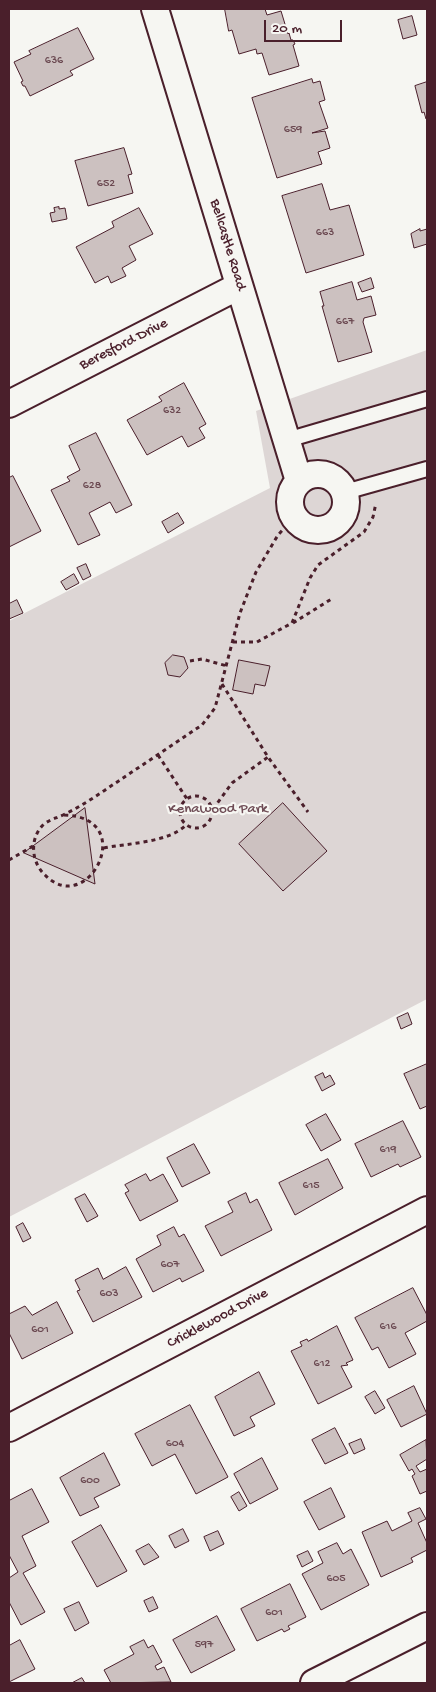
<!DOCTYPE html>
<style>
body{margin:0}
#map{position:relative;width:436px;height:1692px;overflow:hidden;background:#f6f6f2;font-family:"Gochi Hand",sans-serif}
canvas{display:block}
.frame{position:absolute;inset:0;border:10px solid #4a1f2b;pointer-events:none}
.scale{position:absolute;left:264px;top:20px;width:78px;height:22px;box-sizing:border-box;border:2px solid #4a1f2b;border-top:0;padding-left:6px;font-size:15px;line-height:18px;white-space:nowrap;color:#4a1f2b;-webkit-text-stroke:4px #f6f6f2;paint-order:stroke}
</style>
<div id="map">
<canvas width="436" height="1692"></canvas>
<div class="frame"></div>
<div class="scale">20 m</div>
</div>
<script>
const ctx = document.querySelector('canvas').getContext('2d');
ctx.lineJoin = 'round';
function fill(path, color) { ctx.fillStyle = color; ctx.fill(path, 'evenodd'); }
function strokePath(path, color, width, dash) { ctx.strokeStyle = color; ctx.lineWidth = width; ctx.lineCap = dash ? 'butt' : 'round'; ctx.setLineDash(dash || []); ctx.stroke(path); }
function label(font, color, halo, rows, align = 'center') {
  ctx.font = font + ' "Gochi Hand",sans-serif'; ctx.lineWidth = 4.5; ctx.setLineDash([]); ctx.textBaseline = 'middle'; ctx.strokeStyle = halo; ctx.fillStyle = color; for (const [text, x, y, turn = 0] of rows) {
    ctx.save(); ctx.translate(x, y); ctx.rotate((+turn || 0) * Math.PI / 180); ctx.textAlign = isNaN(turn) ? turn : align; if (halo) ctx.strokeText(text, 0, 0); ctx.fillText(text, 0, 0); ctx.restore();
  }
}
const green = new Path2D(`
 M427,350V999L9,1217V621L270,488L256,411Z`);
const building = new Path2D(`
 M225,9H265L267,15L281,11L288,34L289,33L291,40H293L295,44L293,45L299,66L269,75L262,53L257,54L256,49L239,54L232,30L229,31Z
 M412,16L417,35L403,39L398,20Z
 M78,28L94,59L70,71L73,75L30,96L25,86H23L21,82L23,81L14,62L31,54L29,51Z
 M312,79L313,83L320,81L325,100L319,102L328,128L312,133L325,131L330,148L318,152L322,164L277,178L252,98Z
 M427,82V118L426,119L424,112L422,113L415,86Z
 M124,148L132,174L128,175L133,193L88,206L75,161Z
 M322,184L330,210L349,205L364,255L306,273L282,196Z
 M59,207V209L65,208L67,219L52,222L50,213L55,212L54,208Z
 M139,208L153,234L129,246L136,260L122,268L126,276L111,283L108,276L95,283L76,247L114,227L112,222Z
 M420,229V231L427,229V244L414,248L411,234Z
 M371,278L374,288L362,292L358,283Z
 M352,282L357,300L371,296L376,315L364,318L363,322L372,352L338,362L322,306H324L320,292Z
 M184,383L206,424L199,428L205,438L188,447L182,436L147,455L127,420L162,401L159,397Z
 M96,433L132,505L116,513L110,502L89,513L100,535L78,545L51,490L70,481L67,477L80,470L69,446Z
 M13,476L41,531L9,547V478Z
 M178,513L184,523L168,533L162,522Z
 M86,564L91,576L83,580L77,568Z
 M74,574L79,583L66,590L61,582Z
 M17,600L23,613L9,619V604Z
 M173,655L184,657L188,668L180,677L168,675L165,663Z
 M239,660L270,666L265,686L255,684L253,694L233,690Z
 M283,803L327,851L283,891L239,844Z
 M85,808L95,884L24,853Z
 M408,1013L412,1024L401,1029L397,1018Z
 M427,1064V1106L420,1109L404,1074Z
 M323,1073L325,1078L330,1075L335,1084L322,1091L315,1077Z
 M326,1114L341,1140L321,1151L306,1125Z
 M403,1121L421,1157L400,1167L398,1164L371,1177L355,1144Z
 M194,1144L210,1173L182,1187L167,1158Z
 M328,1159L343,1188L295,1215L279,1183Z
 M146,1174L150,1181L163,1174L178,1201L140,1221L125,1193L129,1191L125,1185Z
 M246,1193L250,1203L257,1199L272,1230L221,1256L205,1226L233,1212L228,1202Z
 M85,1194L98,1216L87,1222L75,1199Z
 M23,1223L31,1238L23,1242L16,1227Z
 M174,1227L179,1237L184,1234L204,1271L182,1282L180,1278L153,1292L136,1259L161,1245L157,1236Z
 M126,1267L142,1297L93,1322L77,1291L80,1290L75,1280L98,1268L103,1279Z
 M413,1288L427,1315V1321L405,1333L416,1354L389,1368L378,1347L372,1350L355,1318Z
 M57,1302L73,1333L22,1359L9,1333V1314L25,1306L32,1315Z
 M337,1326L353,1360L346,1363L348,1365L341,1366L352,1387L318,1404L291,1351L302,1346L300,1342L307,1339L308,1341Z
 M259,1372L275,1404L250,1417L255,1426L234,1436L215,1397Z
 M414,1386L427,1414L401,1427L387,1400Z
 M375,1391L385,1408L375,1414L365,1397Z
 M190,1405L228,1477L196,1494L175,1454L152,1466L135,1434Z
 M335,1428L348,1453L325,1464L312,1440Z
 M361,1439L365,1449L354,1454L349,1444Z
 M426,1440L427,1459L416,1466L420,1472L427,1469V1491L420,1494L412,1476L415,1474L412,1469L409,1471L400,1455Z
 M104,1453L120,1485L94,1498L99,1507L80,1516L60,1478Z
 M262,1458L278,1489L250,1504L234,1474Z
 M331,1488L345,1517L319,1530L304,1502Z
 M32,1489L49,1522L22,1536L36,1566L23,1573L45,1612L21,1625L9,1602V1578L18,1572L9,1555V1501Z
 M239,1492L247,1506L239,1511L231,1497Z
 M420,1508L426,1519L418,1523L427,1543V1550L411,1558L413,1562L381,1577L362,1532L387,1521L392,1531L412,1521L408,1513Z
 M101,1525L127,1571L97,1587L72,1542Z
 M183,1529L189,1541L175,1548L169,1536Z
 M218,1531L224,1544L210,1551L204,1537Z
 M337,1543L343,1554L351,1549L369,1585L321,1610L302,1574L323,1563L318,1552Z
 M149,1544L159,1557L144,1565L136,1551Z
 M308,1551L313,1561L302,1567L297,1556Z
 M290,1584L306,1617L288,1626L290,1629L284,1632L282,1629L257,1641L241,1609Z
 M153,1597L158,1608L149,1612L144,1601Z
 M79,1602L89,1623L75,1631L64,1609Z
 M217,1616L235,1650L191,1673L173,1640Z
 M20,1640L35,1669L9,1682V1646Z
 M144,1640L148,1648L153,1645L162,1662L155,1666L157,1670L164,1667L171,1682L111,1683L104,1670L134,1654L130,1647Z
 M82,1678L85,1683H72Z`);
const path = new Path2D(`
 M293,623L333,598
 M233,642H257L292,623L310,578L318,565L364,532L373,517L376,503
 M190,661L202,659L227,666
 M222,684L268,757L308,812
 M158,755L187,799
 M180 812a16 16 0 1 1 32 0a16 16 0 1 1-32 0Z
 M213,809L232,783L268,757
 M64,815C140,817 88,919 45,875C31,862 29,838 44,824C51,819 57,818 65,814C84,805 102,792 120,780C147,762 175,743 202,725L215,708L240,613L256,572L278,535L294,517
 M104,848C128,843 168,843 186,825
 M9,860L33,846`);
const lane = new Path2D(`
 M287,440L427,399
 M345,492L427,469`);
const street = new Path2D(`
 M155,9L299,481
 M9,404L239,286
 M290 502a28 28 0 1 1 56 0a28 28 0 1 1-56 0Z
 M9,1428L427,1210
 M314,1683L427,1626`);
const numberNames = [
 ["636",54,61],
 ["659",293,130],
 ["652",106,184],
 ["663",325,233],
 ["667",345,322],
 ["632",172,411],
 ["628",92,486],
 ["619",388,1150],
 ["615",311,1186],
 ["607",170,1265],
 ["603",109,1294],
 ["616",388,1327],
 ["601",40,1330],
 ["612",322,1364],
 ["604",175,1444],
 ["600",90,1481],
 ["605",336,1579],
 ["601",274,1613],
 ["597",204,1645]
];
const streetNames = [
 ["Bellcastle Road",227,245,73],
 ["Beresford Drive",124,345,-27],
 ["Cricklewood Drive",218,1319,-28]
];
const parkNames = [
 ["Kenawood Park",218,810]
];
fill(green, '#ddd6d5');
fill(building, '#ccc1c0');
strokePath(building, '#4a1f2b', 1);
strokePath(lane, '#4a1f2b', 18);
strokePath(street, '#4a1f2b', 30);
strokePath(path, '#4a1f2b', 3, [4, 4]);
strokePath(lane, '#f6f6f2', 14);
strokePath(street, '#f6f6f2', 26);
label('12px', '#6a4850', null, numberNames);
label('15px', '#4a1f2b', '#f6f6f2', streetNames);
label('15px', '#6f4d56', '#f6f6f2', parkNames);
</script>
